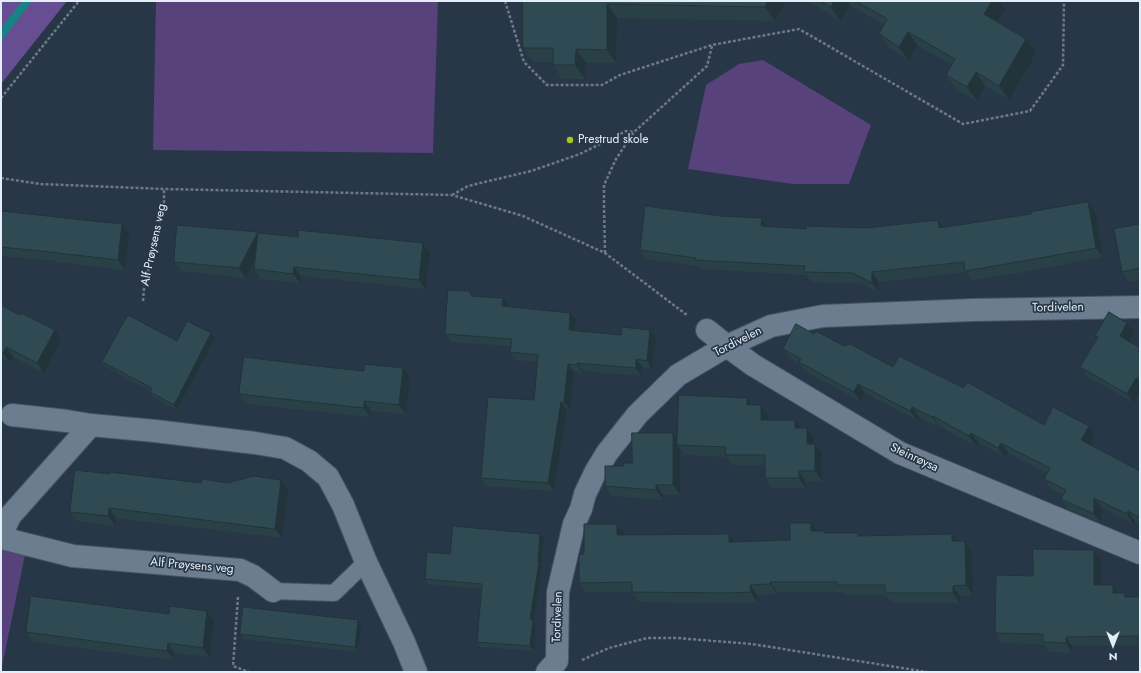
<!DOCTYPE html>
<meta charset="utf-8">
<style>
body{margin:0}
#map{position:relative;width:1141px;height:673px;overflow:hidden;background:#283747;font-family:Jost,sans-serif}
canvas{display:block}
.frame{position:absolute;inset:0;border:2px solid #e4eef8;pointer-events:none}
.north{position:absolute;left:1093px;top:625px;width:40px;height:40px;-webkit-text-stroke:3px #283747;paint-order:stroke;rotate:180deg;font-size:11px;font-weight:700;line-height:16px;text-align:center;color:#e4eef8}
.north::after{content:'';display:block;margin:auto;width:14px;height:18px;background:#e4eef8;clip-path:polygon(50% 0,100% 100%,50% 72%,0 100%)}
</style>
<div id="map">
<canvas width="1141" height="673"></canvas>
<div class="frame"></div>
<div class="north">N</div>
</div>
<script>
const ctx = document.querySelector('canvas').getContext('2d');
ctx.lineJoin = 'round';
function fill(path, color) { ctx.fillStyle = color; ctx.fill(path, 'evenodd'); }
function strokePath(path, color, width, dash) { ctx.strokeStyle = color; ctx.lineWidth = width; ctx.lineCap = dash ? 'butt' : 'round'; ctx.setLineDash(dash || []); ctx.stroke(path); }
function label(font, color, halo, rows, align = 'center') {
  ctx.font = font + ' Jost,sans-serif'; ctx.lineWidth = 3.5; ctx.setLineDash([]); ctx.textBaseline = 'middle'; ctx.strokeStyle = halo; ctx.fillStyle = color; for (const [text, x, y, turn = 0] of rows) {
    ctx.save(); ctx.translate(x, y); ctx.rotate((+turn || 0) * Math.PI / 180); ctx.textAlign = isNaN(turn) ? turn : align; if (halo) ctx.strokeText(text, 0, 0); ctx.fillText(text, 0, 0); ctx.restore();
  }
}
const green = new Path2D(`
 M156,1H438L433,153L153,150Z
 M763,60L871,125L849,184H793L688,169L706,85L739,64Z
 M1,545H27L1,671Z`);
const forest = new Path2D(`
 M1,1H67L1,84Z`);
const stream = new Path2D(`
 M1,35L27,1`);
const path = new Path2D(`
 M505,1L524,62L547,85H602L620,75L712,45L799,29L963,124L1030,111L1063,65L1064,1
 M1,98L79,1
 M1,178L40,184L164,189L452,195L523,216L605,253L687,315
 M452,195L468,186L531,171L580,154L626,131L634,132
 M605,253L604,206V185L616,159L634,132L707,66L712,46
 M143,301L144,289L164,202V189
 M238,597L233,666L249,672
 M582,660L609,648L647,638H677L752,644L927,672`);
const lane = new Path2D(`
 M273,591L334,593L366,562`);
const street = new Path2D(`
 M707,330L727,346L753,365L900,453L1140,553
 M12,415L67,421L91,425L155,431L255,443L285,448L309,461L328,477L343,505L366,562L404,642L416,672
 M1,536L10,516L91,425
 M1,538L73,556L240,570L253,576L273,591
 M547,672L557,661L558,592L574,524L581,509L585,494L596,471L607,453L637,415L678,375L727,346L771,326L823,316L972,310L1140,307`);
const wall = new Path2D(`
 M523,1H786L775,21L617,18L616,63H586L585,79H562L553,65V62H533L523,48Z
 M809,1H1000L1005,9L998,22L1026,39L1036,53L1009,100L985,86L977,101L956,89L946,75L952,65L917,45L909,61L889,48L879,34L884,25L850,5L840,21Z
 M1088,202L1095,211L1103,257L1018,273L972,280L966,272L879,282V293L860,283L811,282L807,275L702,269L701,267L646,259L640,250L721,216L762,218L768,227L806,229L867,228L938,220L943,227L1031,214Z
 M1,211L129,234L125,270L56,262V261L1,256Z
 M1140,224V279L1129,282L1122,272Z
 M258,233L298,237L423,243L430,253L426,289L301,276L300,283L261,279L254,269L255,262L246,278L181,271L174,262Z
 M473,296L508,306V307L576,321L575,331L621,335L650,330L656,338L652,369L642,367L641,376L583,371V373L574,372L570,410H567L554,491L487,486L481,478L534,400L538,362L516,360L510,352L511,346L451,342L445,334Z
 M1,305L61,340L44,373L13,357L10,363L1,358Z
 M1127,323L1134,332L1129,341L1140,348V392L1134,403L1087,376L1080,367L1097,338L1095,336Z
 M211,333L215,338L177,410L153,397L150,392L151,391L106,367L102,362L177,341Z
 M814,334L893,367L964,388L1044,425L1089,426L1095,435L1090,445L1140,471V524L1135,521L1133,524L1101,507V523L1068,509L1061,499L1064,495L1051,489L1044,479L1047,473L1008,453L1005,457L978,442L976,446L939,426V427L919,417L917,420L865,393L860,401L806,372L801,365L789,359L783,349Z
 M410,378L406,414L371,411L370,417L246,404L239,394Z
 M752,405L768,415V420L801,428L814,438V444L822,453V481H805V488H772L765,478V465H732L727,457L684,455L680,449V495H663V500L612,496L605,486L624,466L632,463L677,440Z
 M281,480L288,490L282,538L116,518L115,526L77,521L70,512L201,483H228Z
 M811,523L817,531L826,533H858L860,536L957,541H965L972,551L973,595L960,596V603H892L886,595H844L842,592H777V594L757,595V602L735,603L639,602L632,592H586L579,583L584,554L624,533V535L734,542L790,540Z
 M540,534L544,539L541,565L542,567L534,621L536,625L534,651L480,647L477,642L481,589L428,584L425,579L450,554Z
 M1094,550L1101,559L1100,585H1113L1118,593L1128,597H1140V651L1138,649V645L1072,646V653L1049,652L1043,644L1002,643L995,633L1033,576Z
 M207,611L214,621L210,657L174,653V660L33,642L26,632L169,614Z
 M361,625L358,652L244,639L240,634Z`);
const shadedWall = new Path2D(`
 M768,1H786L775,21L765,7Z
 M834,1H847L850,5L840,21L831,7Z
 M992,1H1000L1005,9L994,28L984,14Z
 M607,4L617,18L616,63L607,50Z
 M908,32L917,45L909,61L899,47Z
 M1026,39L1036,53L1009,100L999,86Z
 M576,49L586,63L585,79L575,65Z
 M976,72L985,86L977,101L967,87Z
 M1088,202L1095,211L1103,257L1096,248Z
 M762,218L768,228L761,226Z
 M938,220L944,229L939,228Z
 M122,224L129,234L125,270L118,260Z
 M258,232L265,242L246,278L239,268Z
 M423,243L430,253L426,289L419,280Z
 M294,267L301,276L300,283L293,274Z
 M872,272L879,282V293L872,283Z
 M503,298L508,306V314L502,306Z
 M570,313L576,321L574,338L569,330Z
 M1127,323L1134,332L1127,345L1120,336Z
 M55,330L61,340L44,373L37,363Z
 M650,330L656,338L652,369L647,361Z
 M211,333L215,338L177,410L174,405Z
 M6,347L13,357L10,363L3,353Z
 M636,359L642,367L641,376L636,368Z
 M577,363L583,371V373L577,365Z
 M568,364L574,372L570,410L564,402Z
 M403,368L410,378L406,414L399,405Z
 M1136,378L1140,383V392L1134,403L1127,394Z
 M858,384L865,393L860,401L854,392Z
 M747,398L754,408L747,405Z
 M364,401L371,411L370,417L364,408Z
 M561,402L567,410L554,491L548,483Z
 M761,405L768,415V429L761,420Z
 M912,407L919,417L917,420L910,411Z
 M933,416L939,426V427L932,417Z
 M795,420L802,429L795,428Z
 M1089,426L1095,435L1088,450L1081,440Z
 M807,428L814,438V453L807,444Z
 M673,433L680,443L677,445L680,449V495L673,485Z
 M971,433L978,442L976,446L969,436Z
 M1001,443L1008,453L1005,457L998,448Z
 M815,444L822,453V481L815,471Z
 M799,471L805,481V488L799,478Z
 M281,480L288,490L282,538L275,529Z
 M656,485L663,495V500L656,490Z
 M1094,498L1101,507V523L1094,514Z
 M109,508L116,518L115,526L108,516Z
 M1128,511L1135,521L1133,524L1127,514Z
 M811,523L818,532L811,531Z
 M617,524L624,533V545L617,535Z
 M540,534L544,539L541,565L542,567L534,621L536,625L534,651L530,646V619L538,561Z
 M729,534L736,544L729,542Z
 M952,534L958,543L952,541Z
 M965,541L972,551L973,595L966,585Z
 M1094,550L1101,559L1100,595L1094,585Z
 M770,582L777,592V594L770,584Z
 M750,585L757,595V602L751,592Z
 M1113,585L1119,595L1113,593Z
 M953,586L960,596V603L953,593Z
 M1125,593L1131,602L1125,597Z
 M207,611L214,621L210,657L203,648Z
 M358,620L361,625L358,652L355,647Z
 M1066,637L1072,646V653L1066,643Z
 M168,643L174,653V660L167,651Z`);
const building = new Path2D(`
 M523,1H768L765,7L607,4V50L576,49L575,65H553V48H523Z
 M821,1H834L831,7Z
 M856,1H992L984,14L1026,39L999,86L976,72L967,87L946,75L955,59L908,32L899,47L879,34L887,19Z
 M1088,202L1096,248L1012,263L965,271L964,262L872,272V283L853,273L804,272L805,266L695,260L696,258L640,250L645,206L721,216L762,218L761,226L806,229V226L867,228L938,220L939,228L1031,214V212Z
 M1,211L122,224L118,260L50,252L1,247Z
 M1140,224V268L1122,272L1114,229Z
 M177,225L258,232L239,268L174,262Z
 M298,230L423,243L419,280L294,267L293,274L254,269L258,233L298,237Z
 M448,290L469,291L472,296L503,298L502,306L570,313L569,330L621,335L622,327L650,330L647,361L636,359V368L577,363V365L568,364L564,402H561L548,483L481,478L488,397L534,400L538,355L510,352L512,339L445,334Z
 M1,305L20,315L21,313L55,330L37,363L6,347L3,353L1,352Z
 M1109,312L1127,323L1120,336L1140,348L1138,352L1140,353V380L1136,378L1127,394L1080,367L1098,337L1095,336Z
 M128,315L177,341L187,321L211,333L174,405L150,392L152,388L102,362Z
 M796,324L814,334L816,331L844,346L850,344L893,367L899,356L964,388L967,382L1044,425L1053,407L1089,426L1081,440L1140,471V518L1128,511L1127,514L1094,498V514L1061,499L1066,490L1044,479L1050,468L1001,443L998,448L971,433L969,436L933,416L932,417L912,407L910,411L858,384L854,392L799,362L801,359L783,349Z
 M244,357L316,366L364,371V364L403,368L399,405L364,401V408L239,394Z
 M679,395L747,398V405H761V420H795V428H807V444H815V471H799V478H765V455H725L726,447L677,445Z
 M632,433H673V485H656V490L605,486V466H624V463H632Z
 M75,470L110,474V472L201,483L202,479L228,483L253,476L281,480L275,529L109,508L108,516L70,512Z
 M790,523H811V531H824V533H858V536L952,534V541H965L966,585L953,586V593H885V585H837V582H770V584L750,585L751,592L728,593L632,592V582L579,583V554H584V524H617V535L729,534V542L790,540Z
 M453,526L540,534L538,561L539,562L530,619L533,620L530,646L477,642L482,584L425,579L427,552L450,554Z
 M1033,549L1094,550V585H1113V593H1125V597H1140V649H1138V636L1066,637V643L1043,642V634L995,633L996,575L1033,576Z
 M31,596L169,614L170,606L207,611L203,648L168,643L167,651L26,632Z
 M243,607L358,620L355,647L240,634Z`);
const markers = [
 [570,140,4,"#a8c71c"]
];
const poiNames = [
 ["Prestrud skole",578,140]
];
const streetNames = [
 ["Alf Prøysens veg",154,245,-78],
 ["Tordivelen",1058,308,-1],
 ["Tordivelen",738,342,-27],
 ["Steinrøysa",914,458,25],
 ["Alf Prøysens veg",192,566,5],
 ["Tordivelen",558,617,-88]
];
fill(green, '#57427b');
fill(forest, '#674d92');
strokePath(stream, '#188385', 8);
strokePath(lane, '#475462', 18);
strokePath(street, '#475462', 24);
strokePath(path, '#6c7987', 2.5, [3, 2]);
strokePath(lane, '#6b7d8f', 16);
strokePath(street, '#6b7d8f', 22);
fill(wall, '#294047');
fill(shadedWall, '#22343a');
fill(building, '#304a53');
strokePath(building, '#22343a', 1);
for (const [x, y, r, color] of markers) { const dot = new Path2D(); dot.arc(x, y, r, 0, 2 * Math.PI); ctx.fillStyle = color; ctx.fill(dot); strokePath(dot, '#283747', 1.5); }
label('12px', '#e4eef8', '#283747', poiNames, 'left');
label('12px', '#e4eef8', '#283747', streetNames);
</script>
